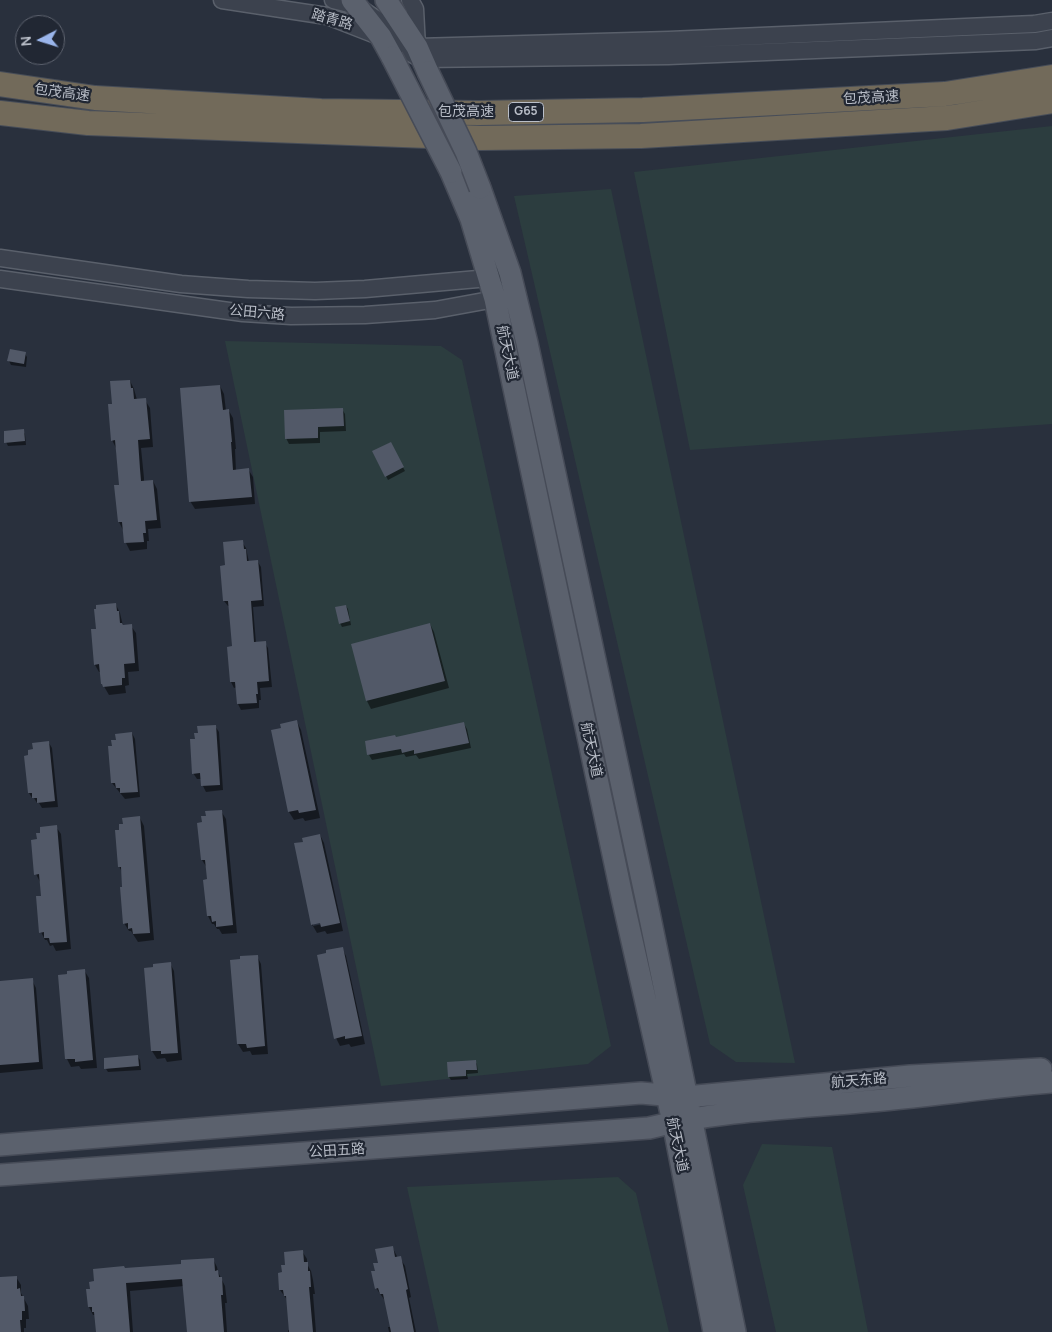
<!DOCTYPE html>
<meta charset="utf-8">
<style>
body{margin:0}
#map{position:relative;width:1052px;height:1332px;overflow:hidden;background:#29303d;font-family:Manrope,sans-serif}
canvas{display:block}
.north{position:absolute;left:15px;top:15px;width:50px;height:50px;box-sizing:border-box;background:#212733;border:1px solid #5e636f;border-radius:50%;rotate:265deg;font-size:14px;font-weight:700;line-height:20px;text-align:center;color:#b9bec8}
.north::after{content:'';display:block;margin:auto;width:18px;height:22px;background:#9ab5eb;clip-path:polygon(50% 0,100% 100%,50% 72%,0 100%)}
</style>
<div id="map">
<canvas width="1052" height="1332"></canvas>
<div class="north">N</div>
</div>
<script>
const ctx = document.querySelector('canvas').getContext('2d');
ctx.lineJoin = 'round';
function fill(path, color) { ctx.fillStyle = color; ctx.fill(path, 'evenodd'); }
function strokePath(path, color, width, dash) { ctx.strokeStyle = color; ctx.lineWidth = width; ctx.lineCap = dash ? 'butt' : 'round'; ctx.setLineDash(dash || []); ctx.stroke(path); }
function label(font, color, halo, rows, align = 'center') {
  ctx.font = font + ' Manrope,"Noto Sans SC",sans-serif'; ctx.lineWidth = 4.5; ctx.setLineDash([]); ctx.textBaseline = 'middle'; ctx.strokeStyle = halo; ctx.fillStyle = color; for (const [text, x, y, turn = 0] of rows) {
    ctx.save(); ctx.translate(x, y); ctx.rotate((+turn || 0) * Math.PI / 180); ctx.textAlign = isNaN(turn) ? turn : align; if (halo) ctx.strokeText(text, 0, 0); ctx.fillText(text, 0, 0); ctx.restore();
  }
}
const green = new Path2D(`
 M1052,126V424L690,450L634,172Z
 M611,189L795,1063L736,1062L710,1044L514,196Z
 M225,341L441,346L462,360L611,1046L588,1064L381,1086Z
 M762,1144L832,1147L868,1332H776L743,1185Z
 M618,1177L636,1193L669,1332H439L407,1187Z`);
const shadow = new Path2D(`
 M25,354L27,357L26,367L11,365L9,361Z
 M130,381L134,389L137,400H145L150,408L153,447L141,448L144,478V482L153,481L157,489L161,528L148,529L149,541H147V549L130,551L126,543L123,530L119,522L120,486L116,448L112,440L113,405Z
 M220,386L224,394L226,411H229L233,418L236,449H235L236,471L248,469L253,477L255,504L195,509L190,501Z
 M342,409L345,414L346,431L320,432V443L289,444L286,438Z
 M23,431L25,434L26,445L8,446L6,442Z
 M390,443L405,471L388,480L374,452Z
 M242,542L246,548L249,562H258L261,567L264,606L253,607L256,643H265L268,648L272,687L260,688L261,700H259V708L241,710L238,704L237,687L234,688L231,682L233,647L230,606H228L224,601L227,566Z
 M116,605L120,613L123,626H131L136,633L139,671L128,672L129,685L125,686L126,693L109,695L102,683L101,672H99L95,665L97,630Z
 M346,606L348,609L351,625L342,627L340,623Z
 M430,624L434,632L449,688L371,709L367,701L352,645Z
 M297,722L301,730L320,818L305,821L303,818L294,820L289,812L273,731L282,729Z
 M464,724L467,729L471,748L419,759L416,755L406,757L404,754L372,760L369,755L396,738Z
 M215,726L219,732L223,790L206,792L203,786L202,779H197L193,773L196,740Z
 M132,733L135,739L140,797L125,799L112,783L113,747Z
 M49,743L52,748L58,807L42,808L39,803H37L34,798H32L29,793Z
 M221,811L226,819L237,933L222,934L219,929H217L214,924H212L208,916L207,868L202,860L203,823Z
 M140,818L144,826L154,940L138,942L131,931H129L124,923L122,872L119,866L121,831L124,825Z
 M56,827L61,834L71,949L56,951L53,945L50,946L47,940H45L41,932L42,897L40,882L36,874L38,840Z
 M320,835L324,843L343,931L327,934L325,931L317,933L313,926L327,923L326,920L313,923V926L312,925L304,842Z
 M342,948L346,956L365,1044L351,1047L349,1044L340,1046L336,1038Z
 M257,956L261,964L268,1054L252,1055L250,1051L243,1052L238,1044Z
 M170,963L174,971L182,1060L167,1062L165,1058L157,1059L152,1051L145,969Z
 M84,970L89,978L97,1068L81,1069L79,1066L71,1067L67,1059L59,976Z
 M32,980L36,988L43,1069L0,1073V982Z
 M138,1057L140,1060L141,1070L108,1072L106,1069Z
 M475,1061L477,1064L478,1073L467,1074L468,1079L451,1080L449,1077Z
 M392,1247L398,1258H400L405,1266L411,1297L409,1298L416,1332H389L388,1327H391L386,1302L376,1288V1272L379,1264Z
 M302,1251L307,1259V1264L311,1271L313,1280L315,1294H313L316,1332H288V1330H290L288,1301L280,1290L283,1273L286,1266Z
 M213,1259L217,1267L218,1272L225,1286L227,1303H225L227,1332H188L184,1286L130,1291L133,1332H97L95,1315H93L89,1307L91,1290L125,1270L182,1265Z
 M16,1277L21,1285V1293L28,1306L29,1319H26V1328H24V1332H0V1278Z`);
const building = new Path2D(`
 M10,349L26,352L24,364L7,361Z
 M130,380L131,388H133L134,399L146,398L150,439L138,440L140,469L141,481L153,480L157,520L145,521L146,533H143L144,542L124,543L122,522H118L114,485H119L115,440L111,441L108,404H112L110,381Z
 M220,385L223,410L229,409L232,442H231L233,470L249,468L252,497L189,502L180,388Z
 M343,408L344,426L318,427V438L285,439L284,410Z
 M24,429L25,441L4,443V431Z
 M391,442L404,467L385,477L372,451Z
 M243,540L244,549H246L247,561L258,560L262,600L251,601L254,642L266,641L269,681L257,682L258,694H256L257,703L237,704L235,682H230L227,647L232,646L230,623L228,601H223L220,566L225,565L223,542Z
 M116,603L117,611H119L120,623H122L123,625L132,624L135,663L124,664L125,678H122V685L103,687L102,684H101L99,664L94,665L91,629H96L94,609H96V605Z
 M346,605L350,621L339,624L335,607Z
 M430,623L445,681L366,701L351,644Z
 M297,720L316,810L299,813L298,810L288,812L271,730L281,728L280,724Z
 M464,722L469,743L414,754V750L402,753L401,749L367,755L365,741L395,735L396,737Z
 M216,725L220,785L201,786L200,773L192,774L190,739H195L194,733H198L197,726Z
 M132,732L138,792L120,793V788H116L115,783H111L108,746H112L111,740H116L115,734Z
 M49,741L55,801L37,803V798H32V793H28L24,756L28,755V750L33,749L32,743Z
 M222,810L233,925L216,927V921L212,922L211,916H207L203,880L207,879L205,860H201L197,823L202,822L201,816H206L205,811Z
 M140,816L150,933L133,934L132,928L128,929V923L123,924L120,887H122L121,867H118L115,830H119V824H123L122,818Z
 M57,825L67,942L50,943L49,938H44V932L39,933L36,896H41L39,874L34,875L31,840L37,839L36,833H40V827Z
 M320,834L340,923L321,927L320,923L311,925L294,843L303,842L302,838Z
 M343,947L362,1036L345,1039V1036L334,1039L317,955L326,953V950Z
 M258,955L265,1046L247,1048L246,1044H237L230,960L240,959V956Z
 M171,962L178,1053L161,1054V1051H151L144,968L153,967V964Z
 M85,969L93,1060L75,1062V1059H65L58,975L67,974V971Z
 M33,978L39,1062L0,1065V981Z
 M138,1055L139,1066L104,1069V1058Z
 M476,1060L477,1070H466V1076L448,1077L447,1062Z
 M393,1246L395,1257L401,1256L408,1289L406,1290L414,1332H391L383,1294H380L378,1288L375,1289L371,1271H375L373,1263H378L375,1249Z
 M303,1250L304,1262H308V1271H310L311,1287H309L313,1332H289L286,1296H284L283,1290H279L278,1273L282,1272L281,1265H285L284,1252Z
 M214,1258L215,1271L218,1270L219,1277H222L223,1295H221L224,1332H187L182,1279L126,1283L130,1332H96L94,1312H92V1307H88L86,1289H90L89,1282L94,1281L93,1269L124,1266L125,1268L181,1264V1260Z
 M17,1276V1289L20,1288L21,1296H24L25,1311H22V1320H20L21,1332H0V1277Z`);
const minor = new Path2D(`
 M222,0L327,16L381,37L421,59L668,56L1036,41L1052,38
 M333,0L357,6L417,47L669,40L1034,24L1052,21
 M410,0L415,9L417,47
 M0,258L181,284L248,289L315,291L365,289L489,278L500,275
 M0,279L243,313L291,316L365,315L435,310L506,297`);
const major = new Path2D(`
 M352,0L381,37L392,57
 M386,0L417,47L428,72
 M451,172L471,219L495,299L623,901L673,1122L714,1332
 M480,188L510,273L527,343L646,898L735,1332
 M0,1145L641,1093L686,1097L910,1076L1041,1069
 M0,1175L649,1128C716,1111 791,1108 860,1102C924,1097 988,1087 1052,1082`);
const highway = new Path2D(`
 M0,84L95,98L321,111L479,113L643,110L945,94L1052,77
 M0,113L88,123L481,138L641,136L947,118L1052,101`);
const majorBridge = new Path2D(`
 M392,57L451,172
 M428,72L466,152L480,188`);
const shields = [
 [526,112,35]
];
const shieldNames = [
 ["G65",526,112]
];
const streetNames = [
 ["踏青路",332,20,16],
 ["包茂高速",62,93,8],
 ["包茂高速",871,98,-3],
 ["包茂高速",466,112],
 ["公田六路",257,313,5],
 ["航天大道",507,353,78],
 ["航天大道",591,750,78],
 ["航天东路",859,1081,-5],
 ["航天大道",677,1145,78],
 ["公田五路",337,1151,-4]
];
fill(green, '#2c3d3f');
fill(shadow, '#0007');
fill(building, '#525968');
strokePath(minor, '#5a606b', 19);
strokePath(major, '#464b57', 24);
strokePath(highway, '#474d58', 26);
strokePath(minor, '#3c424e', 16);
strokePath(major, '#5b616d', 21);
strokePath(highway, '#726a5a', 24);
strokePath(majorBridge, '#464b57', 24, []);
strokePath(majorBridge, '#5b616d', 21);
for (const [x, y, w] of shields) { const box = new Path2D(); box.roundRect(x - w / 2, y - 9.5, w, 19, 4); ctx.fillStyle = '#212733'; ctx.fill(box); strokePath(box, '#b9bec8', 1); }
label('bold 12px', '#b9bec8', null, shieldNames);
label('14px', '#b9bec8', '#212733', streetNames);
</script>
